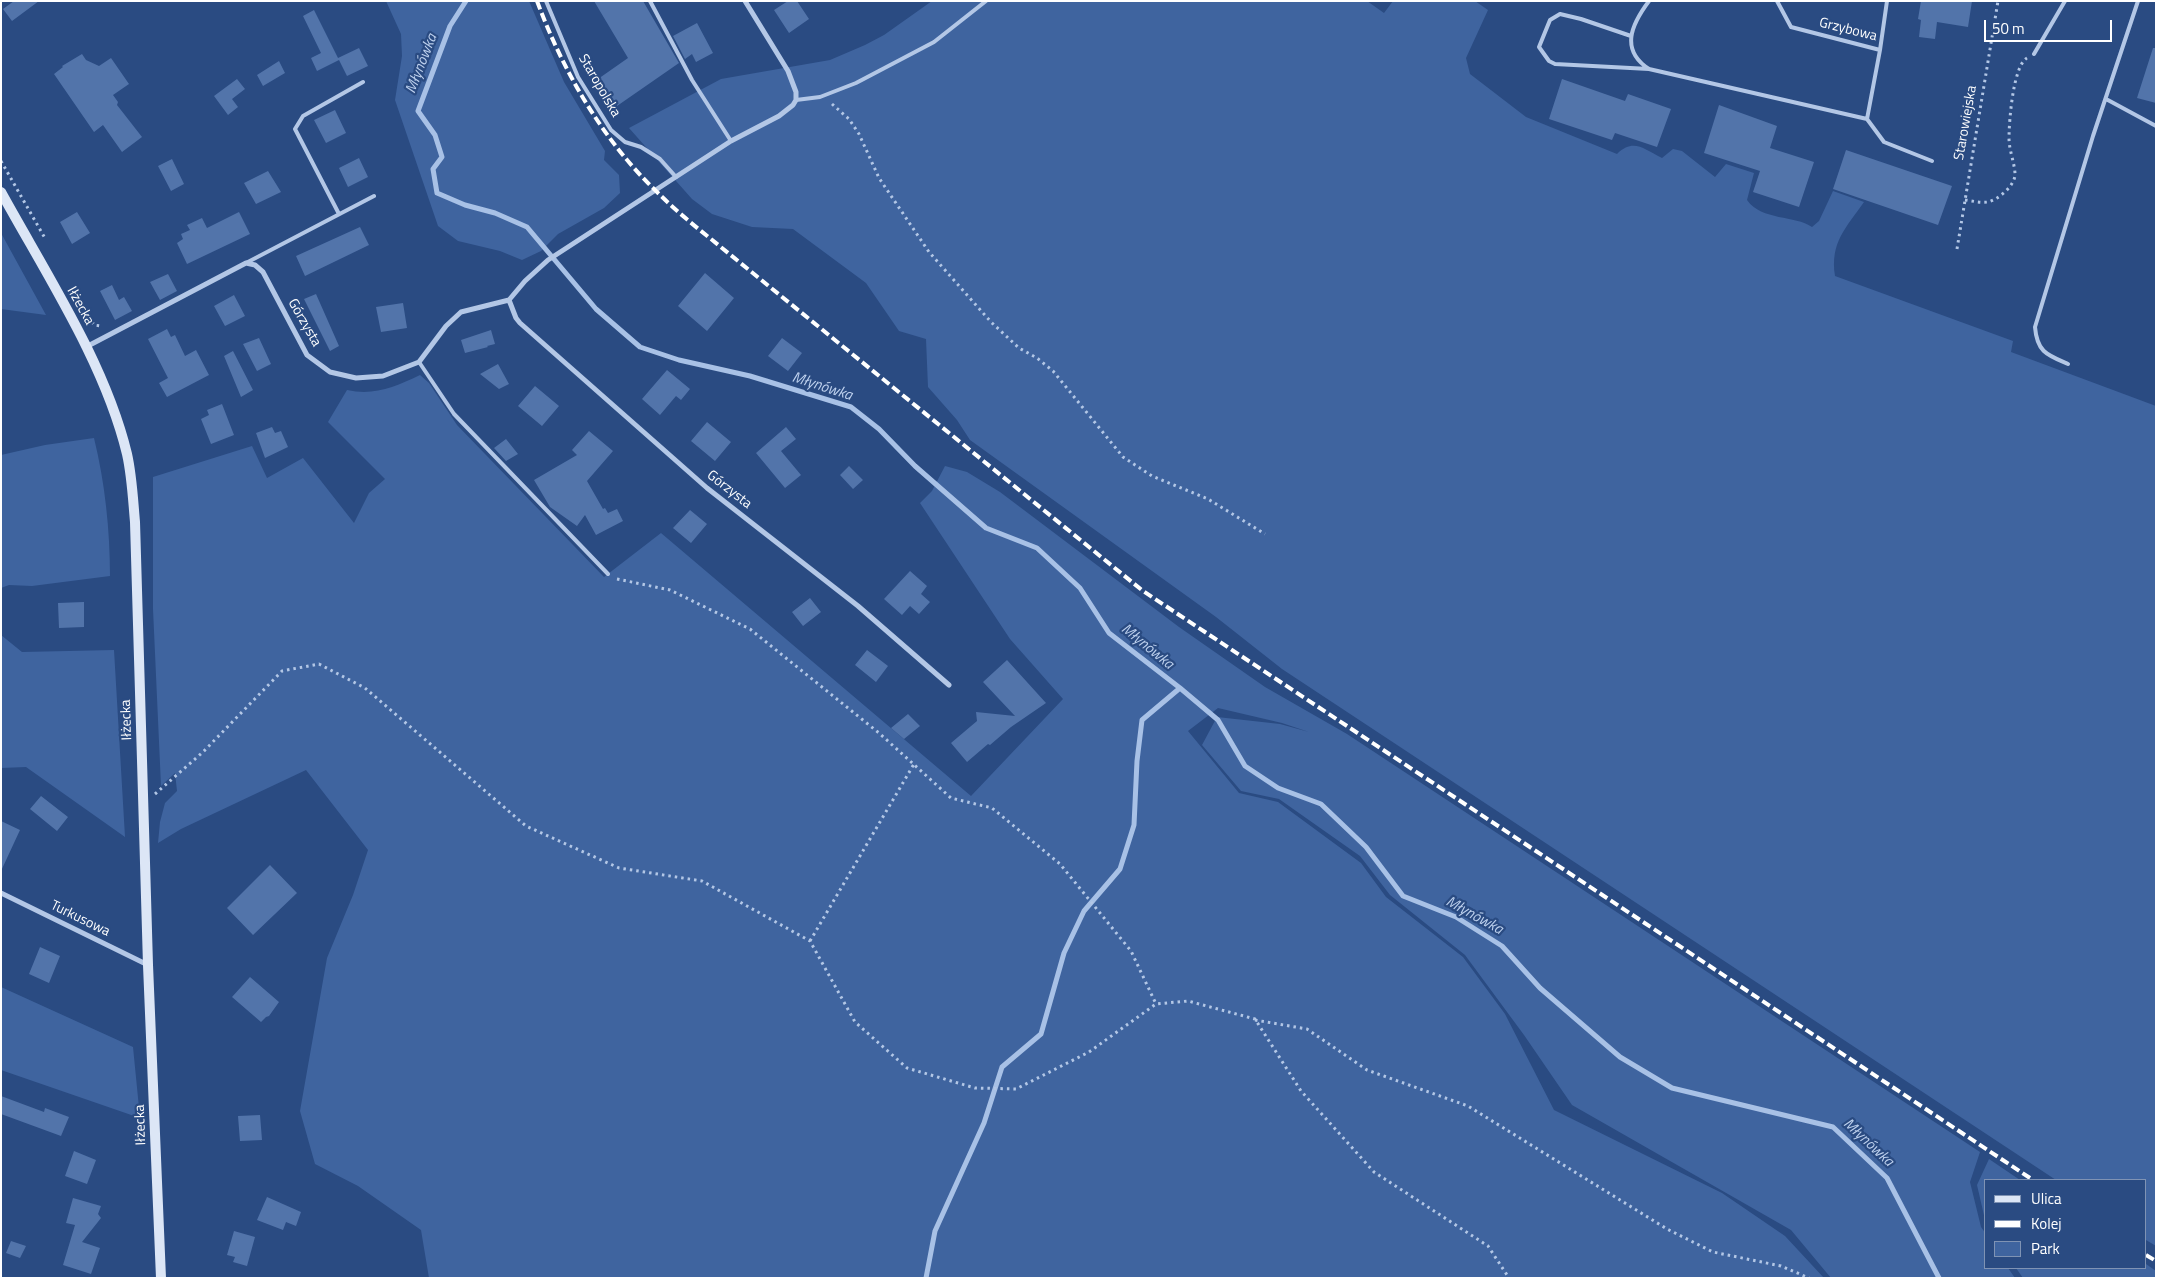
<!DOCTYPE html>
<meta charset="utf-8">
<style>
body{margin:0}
#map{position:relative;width:2157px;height:1279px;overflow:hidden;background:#2a4b82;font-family:"Titillium Web",sans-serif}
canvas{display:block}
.frame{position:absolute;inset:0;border:2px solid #fff;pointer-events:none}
.legend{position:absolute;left:1984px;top:1179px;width:162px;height:90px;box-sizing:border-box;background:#2a4b82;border:1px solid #7f93b4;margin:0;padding:6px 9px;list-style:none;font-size:15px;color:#fff}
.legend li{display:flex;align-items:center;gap:10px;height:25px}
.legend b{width:25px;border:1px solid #7f93b4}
.scale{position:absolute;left:1984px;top:20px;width:128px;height:22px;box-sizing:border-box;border:2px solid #fff;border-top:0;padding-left:6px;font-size:15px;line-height:18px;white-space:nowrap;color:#fff;-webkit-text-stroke:4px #2a4b82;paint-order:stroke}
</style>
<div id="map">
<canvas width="2157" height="1279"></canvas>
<div class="frame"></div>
<ul class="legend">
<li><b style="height:6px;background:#dce6f6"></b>Ulica</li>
<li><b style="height:6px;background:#fff"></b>Kolej</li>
<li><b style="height:14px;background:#3f649f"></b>Park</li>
</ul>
<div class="scale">50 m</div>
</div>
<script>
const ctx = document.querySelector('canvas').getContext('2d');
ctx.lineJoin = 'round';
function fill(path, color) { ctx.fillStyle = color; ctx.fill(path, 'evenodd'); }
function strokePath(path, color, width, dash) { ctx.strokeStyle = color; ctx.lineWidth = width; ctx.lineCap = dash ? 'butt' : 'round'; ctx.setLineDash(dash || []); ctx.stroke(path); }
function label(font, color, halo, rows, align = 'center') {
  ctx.font = font + ' "Titillium Web",sans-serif'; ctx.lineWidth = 4.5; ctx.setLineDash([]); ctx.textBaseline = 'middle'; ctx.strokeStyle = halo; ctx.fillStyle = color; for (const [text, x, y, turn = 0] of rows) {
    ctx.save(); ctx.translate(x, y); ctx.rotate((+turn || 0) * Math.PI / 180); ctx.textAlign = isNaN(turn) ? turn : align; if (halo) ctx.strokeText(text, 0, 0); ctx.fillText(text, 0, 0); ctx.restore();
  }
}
const green = new Path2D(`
 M386,1H529L564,82L605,151L604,160L619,175L620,193L604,208L558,234L541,251L522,260L500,251L458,241L438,226L395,100L402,56L401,34Z
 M932,1H1367L1384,13L1393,1H1475L1488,10L1466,58L1470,74L1526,117L1617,154C1634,138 1643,149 1662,158L1673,149L1682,151L1715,177L1726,164L1754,173L1747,200C1762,221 1795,215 1812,227L1819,221L1833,191L1864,202C1846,228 1830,242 1835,276L2013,341L2011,352L2156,406V1246L2146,1240V1180H2056L1282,669L1216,617L970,440L957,420L928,387L926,339L899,331L866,283L793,229L752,227L712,214L692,199L629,128L721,79L830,60L865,45L884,35Z
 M1,233L46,315L1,309Z
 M420,375L429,383L457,425L604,577L661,533L971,796L1063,699L1010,639L920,503L932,491L945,466L967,472L1000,492L1179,627L1265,687L1347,734L1980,1152L1970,1182L1981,1227L1986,1234V1268H2008L2015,1278H1831L1791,1230L1572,1105L1524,1035L1465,955L1390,895L1360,856L1279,799L1241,791L1202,745L1217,717L1280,724L1309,732L1282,723L1218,708L1188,731L1239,793L1278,802L1361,863L1386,897L1463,957L1505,1014L1554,1110L1722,1193L1785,1236L1824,1278H429L421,1230L358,1186L315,1164L300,1111L327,958L353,895L368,850L306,770L181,829L158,843L160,822L165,803L177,791L175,773L161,786L153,609V477L252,446L267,478L303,458L354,523L369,493L385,479L328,422L347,390C374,396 395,387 420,375Z
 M94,438C105,483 110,530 110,576L32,586L9,585L1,588V455L45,445Z
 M1,635L22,652L114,650L125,837L26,767L1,768Z
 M1,987L133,1047L140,1118L1,1070Z
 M1989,1159L2020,1180H1986V1224L1977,1185Z
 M2146,1264L2156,1271V1278H2023L2016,1268H2146Z`);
const stream = new Path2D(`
 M466,1L450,26L418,111L435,135L442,157L433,169L437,193L465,205L495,213L527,227L596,309L640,347L679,360L750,376L851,407L879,429L915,466L986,528L1037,548L1080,588L1109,633L1180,688L1218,720L1245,766L1278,788L1321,804L1366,847L1403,896L1456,917L1502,946L1540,988L1620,1057L1672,1088L1833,1127L1887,1178L1939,1278
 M926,1278L935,1231L984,1123L1002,1067L1041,1034L1064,953L1084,911L1120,869L1134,825L1137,761L1142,720L1180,688`);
const building = new Path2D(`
 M14,1H39L12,21L3,9Z
 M594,1H643L679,63L617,106L598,79L628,58Z
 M788,1H797L809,19L789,33L774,10Z
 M1921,1H1972L1968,27L1937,22L1935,39L1919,37L1921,20L1918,19Z
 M314,10L338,58L359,48L368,66L347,76L339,60L317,71L311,58L321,53L303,16Z
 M697,23L713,53L696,62L692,54L685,59L673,36Z
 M2153,48H2156V103L2137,98Z
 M82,54L86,60L99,66L111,58L129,84L113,95L118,102L117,105L142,137L122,152L103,125L94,132L54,74L63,67L62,66Z
 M279,61L285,73L263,86L257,75Z
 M237,79L245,89L232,99L238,107L228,115L214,96Z
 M1562,79L1625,101L1628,94L1671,109L1657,147L1615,133L1612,140L1549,119Z
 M1719,105L1777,126L1770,148L1814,162L1799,207L1753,192L1760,171L1704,153Z
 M335,110L346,133L326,143L314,120Z
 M1846,150L1952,186L1938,225L1833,189Z
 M359,158L368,177L348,187L339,168Z
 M172,159L184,184L171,191L158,166Z
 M268,171L281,192L256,204L244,183Z
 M77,212L90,233L72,244L60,222Z
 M239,212L250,234L187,264L177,243L183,239L181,234L190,230L187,225L202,218L207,228Z
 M360,227L369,245L305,276L296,256Z
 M705,273L734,298L707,331L678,306Z
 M168,274L177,291L160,300L150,282Z
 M112,285L119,300L124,297L132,311L115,320L100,291Z
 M316,294L339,346L330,351L304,299Z
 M234,295L245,316L225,326L214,306Z
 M403,303L407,328L381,332L376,307Z
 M167,329L171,337L175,335L185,356L196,350L209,375L167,397L159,383L168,378L148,339Z
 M491,330L495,344L487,346L488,347L465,353L461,340Z
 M259,338L271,364L257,371L243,344Z
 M782,338L802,353L788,371L768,356Z
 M233,351L253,390L241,397L224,356Z
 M498,364L509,384L499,389L480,374Z
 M667,370L690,389L681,400L676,396L660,415L642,399Z
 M535,386L559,406L542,426L518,406Z
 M222,404L234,435L211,444L201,419L209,415L207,410Z
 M707,422L731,442L715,461L691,441Z
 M272,427L275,433L281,431L288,447L265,458L256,433Z
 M786,427L796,439L781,451L801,475L785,488L756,453Z
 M589,431L613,451L587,481L603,509L605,508L608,513L617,509L623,521L596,535L585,515L577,526L550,507L534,480L577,455L572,450Z
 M506,439L518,454L506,461L494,448Z
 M849,466L863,480L853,489L840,475Z
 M690,510L707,524L691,543L673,528Z
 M910,571L927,586L921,594L930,602L919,614L910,606L902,615L884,599Z
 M810,598L821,612L803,626L792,612Z
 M84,602V627L59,628L58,603Z
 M867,650L888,666L876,682L855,665Z
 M1007,660L1046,703L1011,727L990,745L988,744L967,762L951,743L977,721L976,712L1015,716L983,682Z
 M908,714L920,726L904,739L891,728Z
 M41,796L68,817L57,831L30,809Z
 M1,821L20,830L1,871Z
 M270,865L297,893L253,935L227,908Z
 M40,947L60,956L49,983L29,974Z
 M250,977L279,1002L269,1016L266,1017L261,1022L232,997Z
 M1,1096L44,1112L45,1108L69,1117L61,1136L1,1114Z
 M260,1115L262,1140L240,1141L238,1116Z
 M74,1151L96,1160L87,1184L65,1176Z
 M267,1197L301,1212L296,1226L286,1222L283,1230L257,1220Z
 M73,1198L101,1206L98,1214L101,1218L82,1242L100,1248L91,1274L63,1265L75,1225L66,1223Z
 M234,1231L255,1237L247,1266L233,1262L235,1257L227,1255Z
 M11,1241L26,1246L20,1258L6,1253Z`);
const path = new Path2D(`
 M832,104L849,119L859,134L879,178L929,252L991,322L1019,348L1037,358L1053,371L1123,457L1152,476L1208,499L1265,534
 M1,161L46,240
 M1965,200C1973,201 1980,203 1988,202C1999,199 2016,185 2015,173C2014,161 2009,150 2009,138C2009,122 2013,66 2027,58
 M1957,249L1998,1
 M82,305L94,325L101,326
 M617,579L670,590L750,629L879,733L951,798L992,808L1060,864L1131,951L1156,1004
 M155,794L203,752L282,671L319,664L365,688L526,826L619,868L702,881L810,941L855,1022L907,1068L975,1088L1016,1089L1089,1052L1156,1004L1188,1001L1255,1019L1301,1091L1374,1172L1488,1246L1509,1278
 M810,941L914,764
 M1255,1020L1307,1029L1367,1070L1468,1106L1667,1229L1713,1252L1781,1266L1809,1278`);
const service = new Path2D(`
 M546,1L578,77L611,130L625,142L641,147L660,159L676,177
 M650,1L692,80L731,141
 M1649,1C1631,25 1620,50 1649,69
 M1777,1L1791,27L1880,50L1887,1
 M1631,36L1581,19L1560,14L1550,20L1539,47L1549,61L1555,64L1649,69L1867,119L1880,50
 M2034,54L2065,1
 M2106,99L2156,126
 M796,100L820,97L856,83L934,42L986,1
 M1867,119L1884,142L1932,161
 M339,214L295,129L303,116L363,82
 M246,263L374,196
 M419,362L454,414L608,574
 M2068,364C2047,355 2037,352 2035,327L2093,136L2138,1`);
const minor = new Path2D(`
 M509,300L516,318L520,323L707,488L858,606L949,685
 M86,347L246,263L255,265L263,272L307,355L330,372L356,378L383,376L419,362L446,326L461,312L509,300L525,281L548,260L731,141L779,116L793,105L796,100V92L788,71L745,1
 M1,893L148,965`);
const secondary = new Path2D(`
 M1,192C46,274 105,363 127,454C132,476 133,500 135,522L148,965L161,1278`);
const rail = new Path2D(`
 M537,1C563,71 602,139 656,191C673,208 692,224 711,239L1143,591L2033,1180
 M2146,1255L2156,1261`);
const streetNames = [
 ["Grzybowa",1848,30,14],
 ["Staropolska",599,86,60],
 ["Starowiejska",1966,123,-80],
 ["Iłżecka",80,306,61],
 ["Górzysta",304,323,60],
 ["Górzysta",729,490,38],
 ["Iłżecka",127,720,-92],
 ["Turkusowa",80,919,26],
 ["Iłżecka",141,1125,-92]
];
const waterNames = [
 ["Młynówka",422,64,-69],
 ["Młynówka",822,387,18],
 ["Młynówka",1147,647,39],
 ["Młynówka",1474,916,29],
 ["Młynówka",1868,1143,43]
];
fill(green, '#3f649f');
strokePath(stream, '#a8c1e6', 5);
fill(building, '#5274aa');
strokePath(path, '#b3c7e6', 3, [2.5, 4]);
strokePath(service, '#b3c7e6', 4);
strokePath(minor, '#b3c7e6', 5);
strokePath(secondary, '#dce6f6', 10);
strokePath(rail, '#fff', 4, [9, 4]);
label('14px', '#fff', '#2a4b82', streetNames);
label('italic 15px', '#bed1ee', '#2a4b82', waterNames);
</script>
